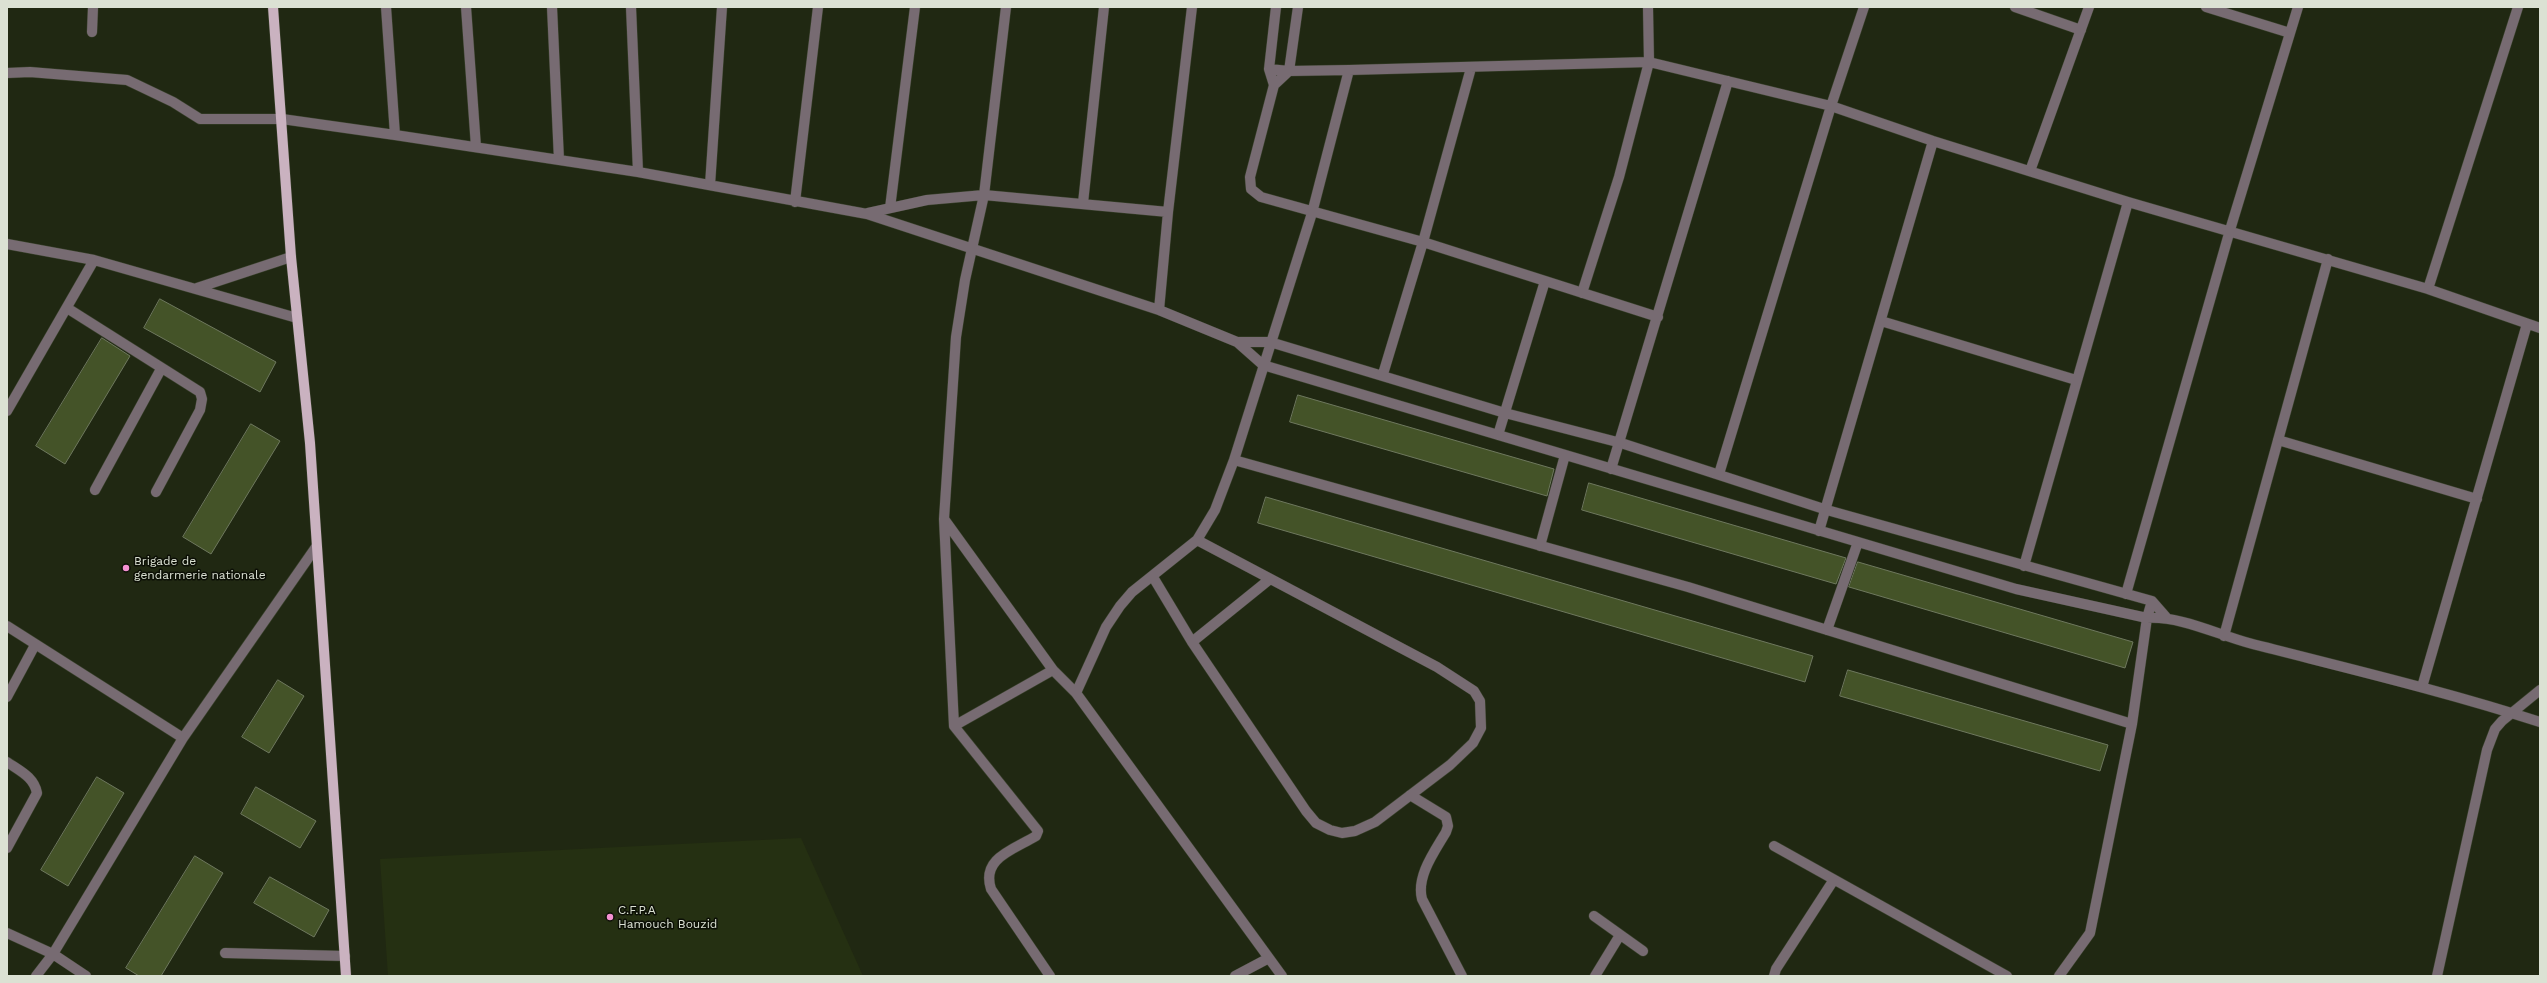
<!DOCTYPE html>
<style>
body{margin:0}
#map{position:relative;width:2547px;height:983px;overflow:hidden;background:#202812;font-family:"Work Sans",sans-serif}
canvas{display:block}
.frame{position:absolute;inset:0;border:8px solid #dbe1d3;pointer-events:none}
</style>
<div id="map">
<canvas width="2547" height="983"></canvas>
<div class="frame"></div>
</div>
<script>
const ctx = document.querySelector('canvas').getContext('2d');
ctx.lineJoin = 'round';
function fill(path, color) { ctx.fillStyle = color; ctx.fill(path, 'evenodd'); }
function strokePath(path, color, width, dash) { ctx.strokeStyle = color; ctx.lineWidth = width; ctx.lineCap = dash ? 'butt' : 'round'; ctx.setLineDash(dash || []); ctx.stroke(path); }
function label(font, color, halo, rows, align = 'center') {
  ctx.font = font + ' "Work Sans",sans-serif'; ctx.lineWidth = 3; ctx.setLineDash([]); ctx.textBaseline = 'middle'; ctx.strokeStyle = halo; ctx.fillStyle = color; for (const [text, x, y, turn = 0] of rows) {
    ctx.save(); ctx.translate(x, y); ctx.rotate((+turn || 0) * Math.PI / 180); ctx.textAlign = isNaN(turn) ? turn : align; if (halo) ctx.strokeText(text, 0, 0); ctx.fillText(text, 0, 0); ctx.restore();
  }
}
const built = new Path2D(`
 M801,838L863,976H388L380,859Z`);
const building = new Path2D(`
 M160,299L276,362L260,392L144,328Z
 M102,338L130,356L65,464L36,446Z
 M1298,395L1554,469L1547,496L1290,422Z
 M251,424L280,441L211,554L183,537Z
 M1589,483L1846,558L1836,584L1582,510Z
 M1266,497L1813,656L1805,682L1258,523Z
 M1858,562L2133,642L2125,668L1849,587Z
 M1848,670L2108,745L2100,771L1840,696Z
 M278,680L304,696L269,753L242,737Z
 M97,777L124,793L68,886L41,870Z
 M256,787L316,821L300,848L241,814Z
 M195,856L223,873L161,976H139L126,968Z
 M270,877L329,910L314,937L254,903Z`);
const minor = new Path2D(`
 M386,7L395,135
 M466,7L476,147
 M552,7L559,160
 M631,7L638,172
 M1006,7L984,195L965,280L956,337L944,519L1053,670L1076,693L1282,976
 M1276,7L1269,69L1274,85L1250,177L1251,189L1261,197L1423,242L1658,317
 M2015,7L2081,30
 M2206,7L2290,33
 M92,32L93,7
 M1269,69L1289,71L1349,70L1649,62L1831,106L1933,141L2128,202L2428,289L2540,328
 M7,73L30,72L127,80L173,102L200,119H282L395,135L638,172L867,214L1159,310L1237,342L1263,365L2016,589L2147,618C2181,616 2216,634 2249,643C2346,668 2444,691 2540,722
 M1274,85L1289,71L1298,7
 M2030,171L2089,7
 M710,185L722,7
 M795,202L818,7
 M1083,203L1104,7
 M890,208L915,7
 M868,213L927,200L984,195L1168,212
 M7,244L94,260L297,318
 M197,288L291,257
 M2428,289L2518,7
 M1582,293L1619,177L1649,62L1648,7
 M67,308L200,392L202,399L200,410L156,492
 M1159,310L1168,212L1192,7
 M1881,321L2076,380
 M1237,342H1270L1505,413L1621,443L1827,510L2152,601L2166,617
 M1383,374L1423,242L1471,68
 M7,411L94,260
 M1498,435L1545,281
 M2278,440L2477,499
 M1234,460L1688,587L2132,724
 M1611,469L1728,81
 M1719,474L1831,106L1864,7
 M95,490L161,369
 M944,519L954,726L1038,831L1036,836C1013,850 981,858 991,889L1050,976
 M1819,531L1933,141
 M1540,546L1565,455
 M2024,566L2128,202
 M1153,577L1192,642L1306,811L1316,823L1330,830L1342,833L1355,831L1375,822L1450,765L1473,743L1481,728L1480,701L1474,691L1437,667L1197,540
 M2126,594L2230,230L2298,7
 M7,626L183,738
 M1827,630L1858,542
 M2224,636L2328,259
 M1192,642L1270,579
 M2422,687L2527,324
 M1076,693L1106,627L1120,606L1132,592L1197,540L1215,510L1234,460L1312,213L1349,70
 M7,697L35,645
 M954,726L1053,670
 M7,762C20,771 34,777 37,793L7,848
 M1410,795L1446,817L1448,826L1446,832C1435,851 1416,876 1422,899L1462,976
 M1774,846L2007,976
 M1594,916L1643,951
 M7,933L53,954L86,976
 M225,953L345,956
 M36,976L53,954L183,738L316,547
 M1235,976L1269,958
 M1595,976L1620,935
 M1774,976L1776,969L1833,881
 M2059,976L2090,933L2132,724L2147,618L2152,601
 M2437,976L2487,750L2495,729L2502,721L2540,690`);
const major = new Path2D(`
 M273,7L291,257L310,443L346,976`);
const markers = [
 [126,568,4,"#f591d2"],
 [610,917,4,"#f591d2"]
];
const poiNames = [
 ["Brigade de",134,561],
 ["gendarmerie nationale",134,575],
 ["C.F.P.A",618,910],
 ["Hamouch Bouzid",618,924]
];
fill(built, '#253012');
fill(building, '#445328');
strokePath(building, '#6e785e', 1);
strokePath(minor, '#3a422d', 11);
strokePath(major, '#3a422d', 11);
strokePath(minor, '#776b72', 10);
strokePath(major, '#cab2c0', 10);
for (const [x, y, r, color] of markers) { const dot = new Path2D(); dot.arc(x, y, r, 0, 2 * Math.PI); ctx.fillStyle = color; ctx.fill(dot); strokePath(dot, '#0c0f06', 1.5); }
label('12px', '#dbe1d3', '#0c0f06', poiNames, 'left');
</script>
